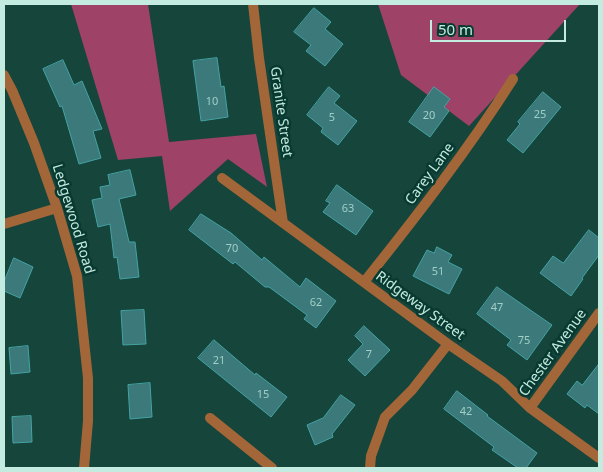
<!DOCTYPE html>
<style>
body{margin:0}
#map{position:relative;width:603px;height:472px;overflow:hidden;background:#16453b;font-family:"Noto Sans",sans-serif}
canvas{display:block}
.frame{position:absolute;inset:0;border:5px solid #c3ebe0;pointer-events:none}
.scale{position:absolute;left:430px;top:20px;width:136px;height:22px;box-sizing:border-box;border:2px solid #c3ebe0;border-top:0;padding-left:6px;font-size:15px;line-height:18px;white-space:nowrap;color:#c3ebe0;-webkit-text-stroke:4px #093a31;paint-order:stroke}
</style>
<div id="map">
<canvas width="603" height="472"></canvas>
<div class="frame"></div>
<div class="scale">50 m</div>
</div>
<script>
const ctx = document.querySelector('canvas').getContext('2d');
ctx.lineJoin = 'round';
function fill(path, color) { ctx.fillStyle = color; ctx.fill(path, 'evenodd'); }
function strokePath(path, color, width, dash) { ctx.strokeStyle = color; ctx.lineWidth = width; ctx.lineCap = dash ? 'butt' : 'round'; ctx.setLineDash(dash || []); ctx.stroke(path); }
function label(font, color, halo, rows, align = 'center') {
  ctx.font = font + ' "Noto Sans",sans-serif'; ctx.lineWidth = 5; ctx.setLineDash([]); ctx.textBaseline = 'middle'; ctx.strokeStyle = halo; ctx.fillStyle = color; for (const [text, x, y, turn = 0] of rows) {
    ctx.save(); ctx.translate(x, y); ctx.rotate((+turn || 0) * Math.PI / 180); ctx.textAlign = isNaN(turn) ? turn : align; if (halo) ctx.strokeText(text, 0, 0); ctx.fillText(text, 0, 0); ctx.restore();
  }
}
const green = new Path2D(`
 M71,4H148L169,142L256,134L267,187L228,159L170,211L162,156L118,160Z
 M378,4H580L469,126L401,75Z`);
const building = new Path2D(`
 M314,8L331,22L325,29L343,44L325,66L306,51L311,45L294,32Z
 M217,58L221,87L224,86L228,117L201,121L193,61Z
 M63,60L74,85L82,81L102,129L93,131L101,158L79,164L62,106L60,107L43,69Z
 M329,87L340,96L334,103L357,121L338,145L321,132L323,128L307,115Z
 M434,87L450,99L444,107L449,111L430,137L409,122Z
 M543,92L561,107L523,153L507,140L520,124L518,122Z
 M130,170L136,195L119,199L129,242H135L139,277L120,279L117,257L114,258L110,224L98,227L92,200L102,198L100,187L110,185L108,175Z
 M337,185L373,211L356,235L323,212L330,203L326,201Z
 M201,214L231,233L262,260L264,257L300,287L306,278L336,301L316,328L304,319L307,315L269,287H265L235,262L233,264L189,230Z
 M589,230L599,238V255L582,278L583,279L571,296L540,273L553,256L563,263Z
 M437,247L452,255L448,262L462,269L449,294L413,276L427,250L434,253Z
 M14,258L33,267L20,298L4,291V282Z
 M497,287L552,325L527,360L507,345L511,340L477,314Z
 M144,310L146,344L123,345L121,311Z
 M364,326L390,350L365,376L348,360L363,344L355,336Z
 M214,340L255,375L256,373L287,397L271,417L198,358Z
 M28,346L30,372L11,374L9,348Z
 M599,364V414L587,405L585,408L567,394L577,381L582,385Z
 M150,383L152,417L130,419L128,385Z
 M457,391L488,415L487,416L537,453L526,468H518L492,450L494,447L444,409Z
 M341,395L355,405L332,434L333,437L315,445L307,425L323,418Z
 M31,416L32,442L13,443L12,417Z`);
const minor = new Path2D(`
 M253,4L259,58L283,223
 M4,75L12,90L34,143L57,208L77,276L88,378V421L84,468
 M222,178L448,344L502,381L530,408L599,458
 M4,224L57,208
 M364,282C416,217 468,150 513,79
 M530,408L599,313
 M210,418L272,468
 M370,468L371,456L385,417L412,390L448,344`);
const numberNames = [
 ["10",212,102],
 ["25",540,115],
 ["20",429,116],
 ["5",332,118],
 ["63",348,209],
 ["70",232,249],
 ["51",438,272],
 ["62",316,303],
 ["47",497,308],
 ["75",524,341],
 ["7",369,355],
 ["21",219,361],
 ["15",263,395],
 ["42",466,412]
];
const streetNames = [
 ["Granite Street",281,112,82],
 ["Carey Lane",430,174,-54],
 ["Ledgewood Road",73,219,73],
 ["Ridgeway Street",420,306,36],
 ["Chester Avenue",553,353,-54]
];
fill(green, '#9e4268');
fill(building, '#3c797a');
strokePath(building, '#43a3a4', 1);
strokePath(minor, '#a26638', 10);
label('11px', '#a1cec6', null, numberNames);
label('14px', '#c3ebe0', '#093a31', streetNames);
</script>
